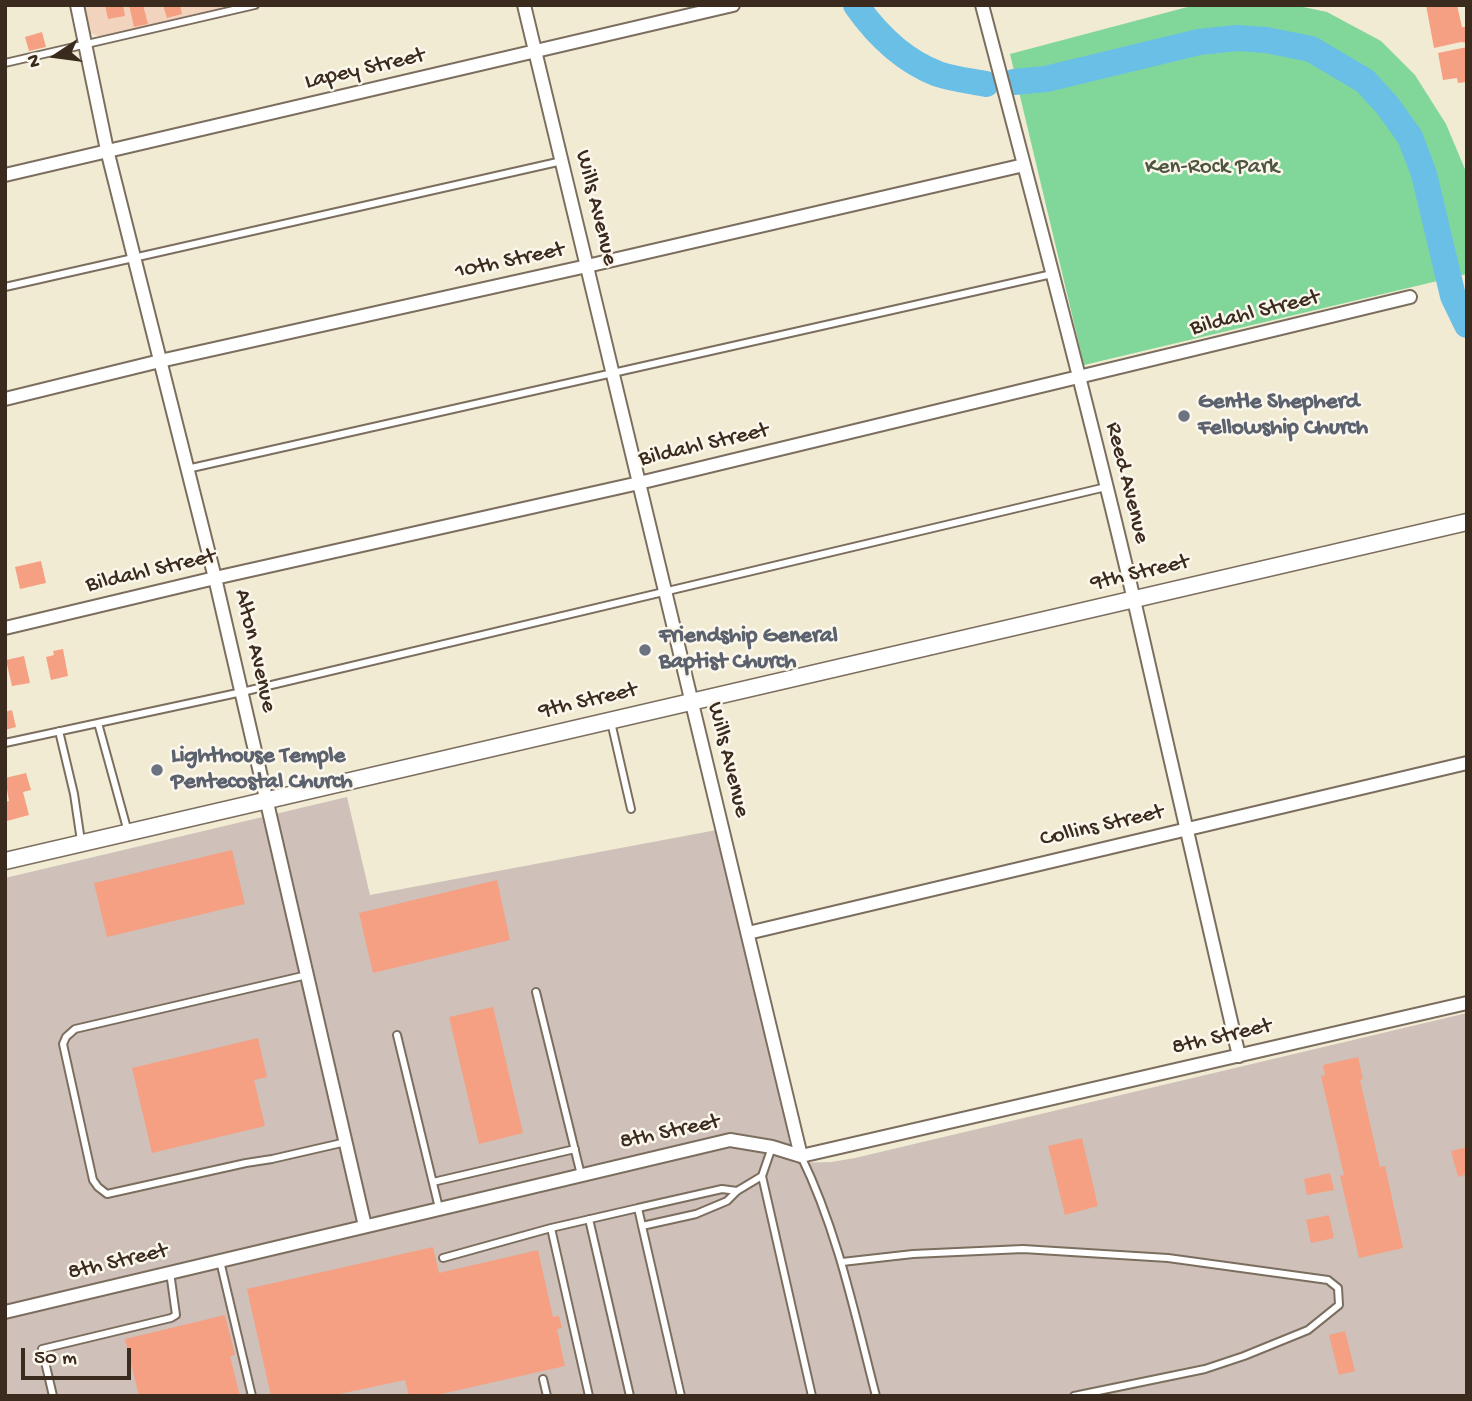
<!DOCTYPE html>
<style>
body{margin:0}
#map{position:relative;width:1472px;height:1401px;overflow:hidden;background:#f2ebd4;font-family:"Gochi Hand",sans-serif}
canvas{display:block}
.frame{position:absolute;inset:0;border:7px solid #3b2a1e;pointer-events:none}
.north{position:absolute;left:21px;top:21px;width:70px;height:70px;-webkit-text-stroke:5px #fbf7ec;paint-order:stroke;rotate:257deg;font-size:19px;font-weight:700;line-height:28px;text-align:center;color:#3b2a1e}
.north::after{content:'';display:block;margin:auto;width:24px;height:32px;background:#3b2a1e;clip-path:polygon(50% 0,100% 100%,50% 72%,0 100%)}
.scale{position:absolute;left:21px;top:1348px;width:110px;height:32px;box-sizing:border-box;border:4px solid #3b2a1e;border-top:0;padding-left:9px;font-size:21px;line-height:24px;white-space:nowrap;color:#3b2a1e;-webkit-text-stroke:5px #fbf7ec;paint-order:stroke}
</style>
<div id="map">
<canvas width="1472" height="1401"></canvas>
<div class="frame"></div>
<div class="north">N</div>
<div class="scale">50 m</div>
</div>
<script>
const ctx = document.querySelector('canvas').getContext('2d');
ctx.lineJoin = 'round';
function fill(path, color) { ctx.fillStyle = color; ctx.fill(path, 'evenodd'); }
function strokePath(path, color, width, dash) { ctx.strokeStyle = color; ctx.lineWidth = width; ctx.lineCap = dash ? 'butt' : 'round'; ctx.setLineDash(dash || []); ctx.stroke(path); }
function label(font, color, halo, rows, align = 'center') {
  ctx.font = font + ' "Gochi Hand",sans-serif'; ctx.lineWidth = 5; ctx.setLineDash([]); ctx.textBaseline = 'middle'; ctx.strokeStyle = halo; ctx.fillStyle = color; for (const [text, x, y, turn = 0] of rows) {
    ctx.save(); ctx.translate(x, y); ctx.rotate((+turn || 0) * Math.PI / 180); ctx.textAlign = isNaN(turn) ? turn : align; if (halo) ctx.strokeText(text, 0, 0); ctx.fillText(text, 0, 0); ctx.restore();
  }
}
const built = new Path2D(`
 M82,5H235L101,37L88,32Z`);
const industrial = new Path2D(`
 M347,797L370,895L722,829L794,1163L831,1162L855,1158L1467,1013V1396H5V878Z`);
const green = new Path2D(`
 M1195,5H1294L1327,12L1381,41L1415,75L1446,124L1467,174V274L1084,365L1010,54Z`);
const river = new Path2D(`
 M856,5C877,35 904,61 938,74C953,79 970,81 986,84
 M1014,82L1046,79L1199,42L1237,38L1266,40L1311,49L1365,81L1387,105L1410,137L1424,174L1453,296L1467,325`);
const building = new Path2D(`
 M105,5H123L125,16L108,19Z
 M129,5H143L148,24L134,27Z
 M163,5H180L182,14L167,18Z
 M1426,5H1457L1462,27H1467V43L1461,42L1434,48Z
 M42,32L46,47L29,51L25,37Z
 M1467,47V82L1458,83L1457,78L1443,80L1438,53Z
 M41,561L46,583L20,589L15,567Z
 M63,649L68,676L51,680L46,657L54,655L53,651Z
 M24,656L30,683L12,686L6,660Z
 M12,710L16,727L5,730V712Z
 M26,773L31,790L23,792L29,815L7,821L5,802L9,801L5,778Z
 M232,850L245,904L107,937L94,883Z
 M497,880L510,940L373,973L359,913Z
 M493,1007L523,1133L479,1144L449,1017Z
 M258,1038L267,1077L254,1080L265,1126L152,1153L132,1068Z
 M1358,1057L1363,1079L1360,1080L1380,1167L1385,1166L1403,1248L1359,1258L1340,1176L1344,1175L1321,1076L1325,1075L1323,1065Z
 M1082,1138L1098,1206L1065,1215L1048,1146Z
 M1467,1147V1174L1458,1177L1451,1151Z
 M1330,1173L1334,1190L1307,1195L1304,1179Z
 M1329,1215L1334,1238L1311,1243L1306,1220Z
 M433,1247L439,1273L538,1250L553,1317L559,1316L562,1328L557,1329L565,1366L432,1396H409L405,1380L330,1396H271L247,1289Z
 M225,1315L235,1355L230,1356L240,1396H139L125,1339Z
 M1345,1331L1355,1371L1339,1375L1329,1335Z`);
const service = new Path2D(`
 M5,63L255,5
 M5,287L562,161
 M187,469L1052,274
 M611,722L631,809
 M98,723L128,832
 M59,731L74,794L81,841
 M5,743L242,692L1106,487
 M307,975L75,1029L66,1037L63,1044L93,1180L98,1187L107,1194L246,1163L272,1159L346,1142
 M536,992L581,1175
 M397,1035L439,1208
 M801,1156C838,1232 855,1315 876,1396
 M762,1176L812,1396
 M433,1182L575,1149
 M638,1208L722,1189L737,1191
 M589,1219L630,1396
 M443,1258L551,1228
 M220,1261L252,1396
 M842,1262L913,1254L1023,1249L1168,1258L1328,1280L1338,1288L1339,1305L1308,1330L1244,1356L1205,1369L1074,1396
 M543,1379L547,1396
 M53,1396L42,1349L171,1318L176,1315L170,1272
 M589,1396L551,1228L638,1208L642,1226
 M681,1396L642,1226L696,1214L727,1201L737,1191L762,1176L772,1147`);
const minor = new Path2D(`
 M77,5L107,150L215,578L365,1226
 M524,5L801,1156
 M982,5C1034,203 1087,401 1134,600C1169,752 1203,904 1239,1056
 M5,175L733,5
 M5,399L160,361L587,266L1024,165
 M5,628L215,578L639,483L1410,297
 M748,933L1467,763
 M5,1312L730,1140L772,1147L801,1156L1467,1003`);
const tertiary = new Path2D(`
 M5,861L1467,522`);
const markers = [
 [1184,416,7,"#6b7280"],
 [645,650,7,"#6b7280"],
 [157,770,7,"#6b7280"]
];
const streetNames = [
 ["Lapey Street",365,70,-13],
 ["Wills Avenue",595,208,76],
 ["10th Street",510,262,-12],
 ["Bildahl Street",1255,314,-14],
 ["Bildahl Street",704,446,-13],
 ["Reed Avenue",1126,483,76],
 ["Bildahl Street",151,572,-13],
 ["9th Street",1140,574,-13],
 ["Alton Avenue",254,651,77],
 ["9th Street",588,702,-13],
 ["Wills Avenue",727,760,76],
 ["Collins Street",1102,827,-13],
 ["8th Street",1222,1038,-13],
 ["8th Street",670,1133,-12],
 ["8th Street",118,1263,-13]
];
const parkNames = [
 ["Ken-Rock Park",1212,168]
];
const worshipNames = [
 ["Gentle Shepherd",1198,403],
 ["Fellowship Church",1198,429],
 ["Friendship General",659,637],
 ["Baptist Church",659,663],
 ["Lighthouse Temple",171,757],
 ["Pentecostal Church",171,783]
];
fill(built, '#f2d4be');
fill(industrial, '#cfc0ba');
fill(green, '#81d79a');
strokePath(river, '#6abfe6', 26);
fill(building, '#f5a082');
strokePath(service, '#7b6e5e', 10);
strokePath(minor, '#7b6e5e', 16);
strokePath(tertiary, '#7b6e5e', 19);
strokePath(service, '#fff', 6);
strokePath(minor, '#fff', 12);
strokePath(tertiary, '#fff', 16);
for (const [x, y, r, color] of markers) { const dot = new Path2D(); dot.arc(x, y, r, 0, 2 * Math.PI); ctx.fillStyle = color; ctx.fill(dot); strokePath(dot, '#fbf7ec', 2.5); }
label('23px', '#3b2a1e', '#fbf7ec', streetNames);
label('23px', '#4c553d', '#fbf7ec', parkNames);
label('bold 23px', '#5b616d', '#fbf7ec', worshipNames, 'left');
</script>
